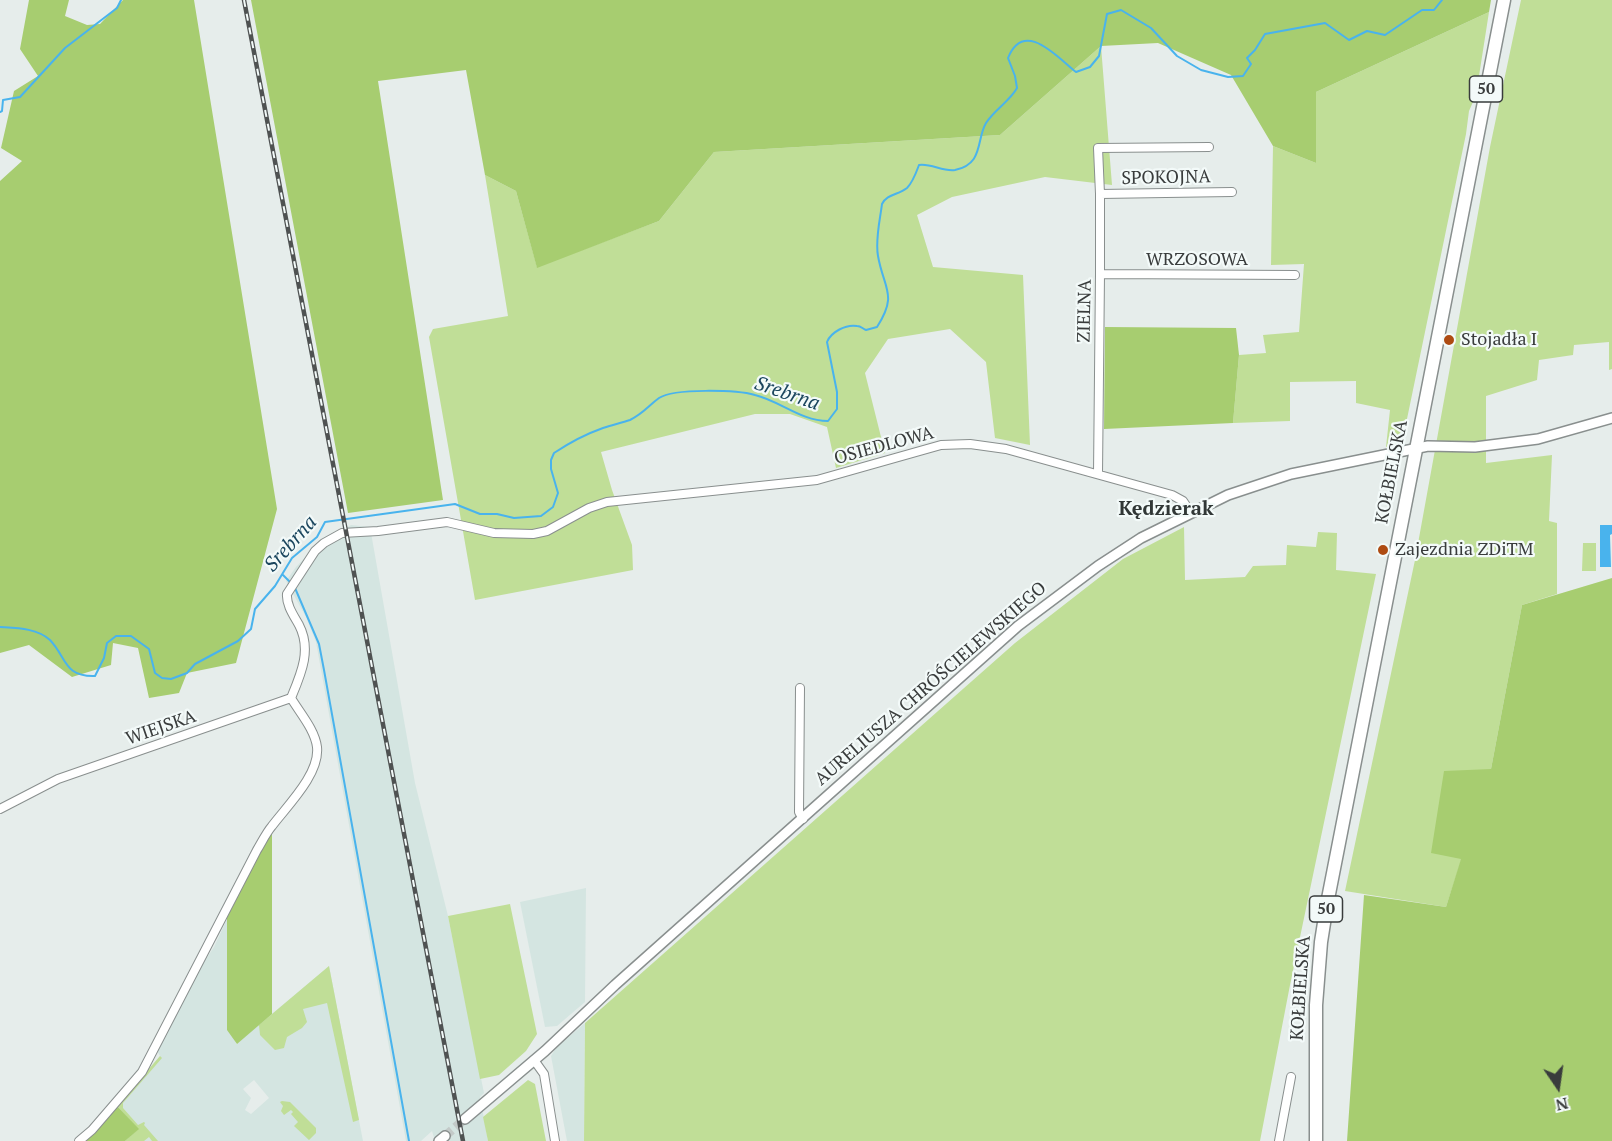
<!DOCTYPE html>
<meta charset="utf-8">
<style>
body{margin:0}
#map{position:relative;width:1612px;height:1141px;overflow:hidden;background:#e6edeb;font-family:"PT Serif",serif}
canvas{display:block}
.north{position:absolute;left:1528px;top:1057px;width:60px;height:60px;-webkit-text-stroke:4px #f3faf9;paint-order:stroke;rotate:167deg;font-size:16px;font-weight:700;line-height:24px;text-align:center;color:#393c3c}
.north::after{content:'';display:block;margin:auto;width:21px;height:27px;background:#393c3c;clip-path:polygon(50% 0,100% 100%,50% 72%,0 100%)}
</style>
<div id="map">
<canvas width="1612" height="1141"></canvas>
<div class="north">N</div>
</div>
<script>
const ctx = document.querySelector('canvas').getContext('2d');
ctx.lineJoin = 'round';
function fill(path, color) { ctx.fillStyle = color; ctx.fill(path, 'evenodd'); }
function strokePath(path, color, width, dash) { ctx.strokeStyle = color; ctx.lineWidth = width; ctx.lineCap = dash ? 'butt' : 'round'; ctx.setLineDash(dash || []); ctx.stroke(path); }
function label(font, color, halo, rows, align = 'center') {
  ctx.font = font + ' "PT Serif",serif'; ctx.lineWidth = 4.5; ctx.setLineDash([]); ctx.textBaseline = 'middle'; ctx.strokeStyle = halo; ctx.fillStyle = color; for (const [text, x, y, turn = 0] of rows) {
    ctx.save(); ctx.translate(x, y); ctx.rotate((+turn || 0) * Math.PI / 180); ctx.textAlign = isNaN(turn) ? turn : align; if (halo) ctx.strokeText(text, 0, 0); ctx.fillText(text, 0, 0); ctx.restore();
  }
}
const built = new Path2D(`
 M351,525L370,527L415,783L448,916L484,1093L480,1097L488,1141H435L432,1131L421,1141H406L316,642L306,617L286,581L296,567L319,543Z
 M586,888L585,1002L557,1026L545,1027L520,902Z
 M227,919L236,1044L329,966L363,1141H125L138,1129L117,1106L160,1056L157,1051L189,984L214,947ZM254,1080L269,1098L251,1114L245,1110L251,1098L243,1089Z
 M585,1023L584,1141H567L551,1056L556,1048Z`);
const green = new Path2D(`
 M1521,0H1612V369L1609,370V342L1574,345L1573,355L1539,360L1537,380L1486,396V463L1552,455L1549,521L1557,523V594L1522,605L1491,769L1446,907L1345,891L1415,560L1490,147Z
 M1489,12L1476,95L1469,111L1466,134L1402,443L1386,447L1390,410L1356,403V381L1290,382V421L1233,423L1239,355L1266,353L1263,335L1299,332L1304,264L1271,265L1273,146L1316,163V92Z
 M1101,46L1112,185L1045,177L952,197L917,215L933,267L1023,275L1030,445L995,438L986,362L950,329L888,339L865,373L885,453L836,468L827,427L790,414H755L601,452L612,490L632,545L633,570L475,600L429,337L433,329L508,316L485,175L516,191L537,267L659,221L714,152L1000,135Z
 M1184,527L1185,580L1245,577L1253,566L1286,565L1287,545L1316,547L1318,532L1337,533L1336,570L1376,574L1290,985L1260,1141H584L585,1023L1015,643L1123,559Z
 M1583,543H1596V571H1582Z
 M510,904L537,1034L526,1051L499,1075L480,1079L448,916Z
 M329,966L359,1120L353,1122L327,1003L303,1009L307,1022L302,1028L287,1037L284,1048L275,1050L260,1035L259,1025Z
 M160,1056L162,1058L123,1103V1108L138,1125L144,1122L145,1123L144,1125L158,1141H152L149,1137L144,1141H125L138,1129L117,1106Z
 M528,1080L535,1084L546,1141H488L483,1117Z
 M282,1101L290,1102L316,1128V1133L309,1140L294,1126L298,1122L291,1114L293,1112L291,1110L284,1115L281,1111L283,1106L280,1102Z`);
const forest = new Path2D(`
 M29,0H69L65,16L87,25L100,24L123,0H194L277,509L236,663L187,673L179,693L149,698L138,648L113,643L111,665L72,677L29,645L0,653V181L22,161L1,148L14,91L38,76L20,49Z
 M251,0H1491L1489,12L1316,92V163L1273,146L1231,75L1158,43L1101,46L1000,135L714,152L659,221L537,268L516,191L485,175L466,70L378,81L443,500L348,513Z
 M1105,327L1236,328L1239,355L1233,423L1104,429Z
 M1612,578V1141H1347L1364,895L1446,907L1461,859L1431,853L1444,771L1491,769L1522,605Z
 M272,829V1014L237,1044L227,1030V916Z
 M117,1106L139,1129L125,1141H79Z`);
const water = new Path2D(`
 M1600,525H1612V534L1610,535L1611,567H1600Z`);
const stream = new Path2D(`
 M0,112L2,111L3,100L20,97L65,48L117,8L121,0
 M283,575L290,582
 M295,588L319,644L324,670L409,1141
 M0,627C16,628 37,628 50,640C67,658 64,677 95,676L104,658L107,643L116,636H131L149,649L155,673L162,678L171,679L187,673L195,664L238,641L251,629L255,609L275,586L292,558L317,537L325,522L455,504L480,514H497L514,518L541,516L553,507L558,493L551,469V460L554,453C569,443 586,434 603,428C612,425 621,423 630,420C644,413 648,406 659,398C674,388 737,390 755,395C780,401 801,421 828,421L837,409V392L827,342C831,332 846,324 857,326C861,326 863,329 866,330L877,327C898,294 884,290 878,256C875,240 880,220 882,204C887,194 898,195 907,188C913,182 916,173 919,165C931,163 943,172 955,170C984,164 976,140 986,123C994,110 1010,101 1017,88L1015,76L1008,58C1024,18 1058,58 1076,72L1090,67L1099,56L1107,14L1121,10L1151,28L1177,56L1201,70L1228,77L1243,76L1251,64L1247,58L1255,50L1265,34L1325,23L1349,40L1367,31L1385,35L1422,10H1434L1442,0`);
const tertiaryTunnel = new Path2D(`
 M445,1136L465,1119`);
const minor = new Path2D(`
 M1100,194L1232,192
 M1100,274L1295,275
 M1098,474L1100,274V194L1098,148L1209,147
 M800,688L799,812L803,819
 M0,809L58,779L291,698C301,674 312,650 299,625C294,616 286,605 287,594L315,551L324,543L342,533L378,531L447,522L494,533L533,534L547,531L589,508L607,502L817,480L941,445L970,444L1006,449L1172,495L1183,501L1191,513
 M534,1060L544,1074L555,1141
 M79,1141L92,1130L142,1072L257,850C262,842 266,833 272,826C287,806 320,774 317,747C315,730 300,713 291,698
 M1279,1141L1291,1077`);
const tertiary = new Path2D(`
 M465,1119L545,1051L615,985L1018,626L1098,566L1141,538L1228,495L1291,474L1428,446L1475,447L1538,439L1612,418
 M439,1141L445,1136`);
const primary = new Path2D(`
 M1316,1141V1005L1321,942L1327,904L1504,0`);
const rail = new Path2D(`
 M244,0L463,1141`);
const markers = [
 [1449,340,6,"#ae4b12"],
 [1383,550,6,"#ae4b12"]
];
const shields = [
 [1486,89,33],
 [1326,909,33]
];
const shieldNames = [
 ["50",1486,89],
 ["50",1326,909]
];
const streetNames = [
 ["SPOKOJNA",1166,178,-1],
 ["WRZOSOWA",1197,260],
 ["ZIELNA",1085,311,-89],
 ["OSIEDLOWA",884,446,-15],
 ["KOŁBIELSKA",1392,472,-79],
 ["AURELIUSZA CHRÓŚCIELEWSKIEGO",931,684,-41],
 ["WIEJSKA",161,728,-19],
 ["KOŁBIELSKA",1301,988,-86]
];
const poiNames = [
 ["Stojadła I",1461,340],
 ["Zajezdnia ZDiTM",1395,550]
];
const waterNames = [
 ["Srebrna",787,394,19],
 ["Srebrna",291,544,-48]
];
const neighbourhoodNames = [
 ["Kędzierak",1166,509]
];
fill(built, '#d4e5e1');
fill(green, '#c0de97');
fill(forest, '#a7cd70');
fill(water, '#49b3ed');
strokePath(stream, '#49b3ed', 2);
strokePath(tertiaryTunnel, '#c3cac8', 9, [9, 4.5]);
strokePath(minor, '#898f8e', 10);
strokePath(tertiary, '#898f8e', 12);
strokePath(primary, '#898f8e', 15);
strokePath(minor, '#fff', 8);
strokePath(tertiary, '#fff', 9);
strokePath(primary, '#fff', 12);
strokePath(rail, '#4f5252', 4.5);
strokePath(rail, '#f3faf9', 2, [7]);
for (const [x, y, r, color] of markers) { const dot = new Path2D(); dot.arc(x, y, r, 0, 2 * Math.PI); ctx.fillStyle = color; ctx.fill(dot); strokePath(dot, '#f3faf9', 2); }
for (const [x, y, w] of shields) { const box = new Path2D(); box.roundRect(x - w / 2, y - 13, w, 26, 4.5); ctx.fillStyle = '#f3faf9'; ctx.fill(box); strokePath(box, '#393c3c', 1.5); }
label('bold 16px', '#393c3c', null, shieldNames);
label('18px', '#393c3c', '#f3faf9', streetNames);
label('18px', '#393c3c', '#f3faf9', poiNames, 'left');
label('italic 20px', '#1b465e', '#f3faf9', waterNames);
label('bold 20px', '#313736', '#f3faf9', neighbourhoodNames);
</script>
